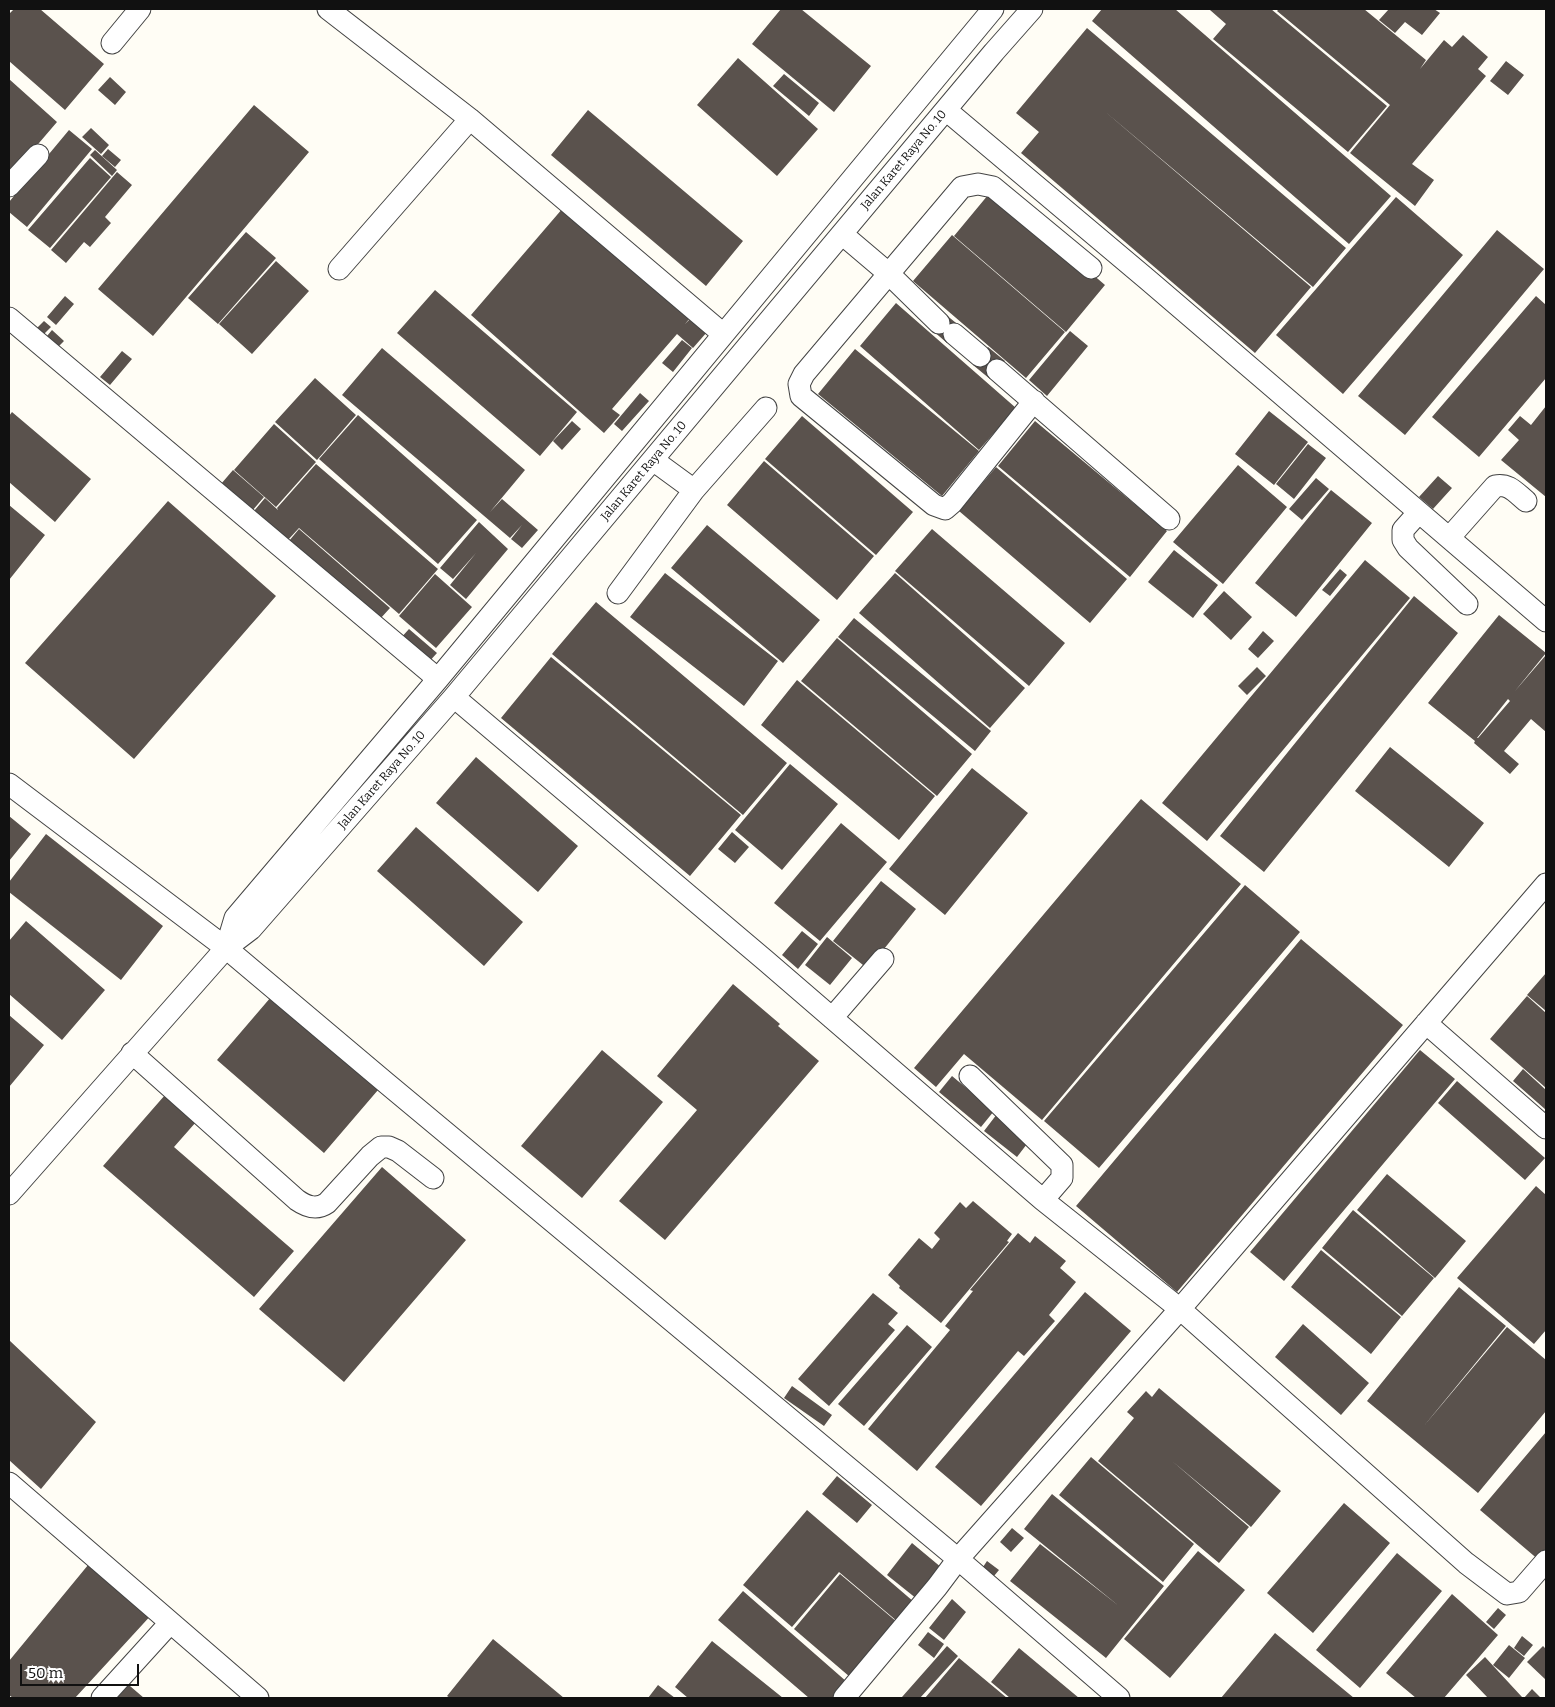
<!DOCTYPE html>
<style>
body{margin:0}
#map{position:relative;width:1555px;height:1707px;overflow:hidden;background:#fffdf5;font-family:Bitter,serif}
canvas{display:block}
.frame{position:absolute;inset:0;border:10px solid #111;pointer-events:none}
.scale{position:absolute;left:20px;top:1664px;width:119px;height:22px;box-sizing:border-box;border:2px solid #111;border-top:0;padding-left:6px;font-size:15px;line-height:18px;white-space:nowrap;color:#111;-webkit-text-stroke:4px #fff;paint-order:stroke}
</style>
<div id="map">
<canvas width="1555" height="1707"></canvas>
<div class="frame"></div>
<div class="scale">50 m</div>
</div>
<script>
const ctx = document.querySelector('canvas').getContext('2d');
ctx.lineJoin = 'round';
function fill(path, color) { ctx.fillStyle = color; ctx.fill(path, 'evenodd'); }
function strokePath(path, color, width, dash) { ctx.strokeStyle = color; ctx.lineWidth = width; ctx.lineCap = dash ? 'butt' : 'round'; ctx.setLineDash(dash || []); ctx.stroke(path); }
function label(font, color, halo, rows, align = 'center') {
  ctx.font = font + ' Bitter,serif'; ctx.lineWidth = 5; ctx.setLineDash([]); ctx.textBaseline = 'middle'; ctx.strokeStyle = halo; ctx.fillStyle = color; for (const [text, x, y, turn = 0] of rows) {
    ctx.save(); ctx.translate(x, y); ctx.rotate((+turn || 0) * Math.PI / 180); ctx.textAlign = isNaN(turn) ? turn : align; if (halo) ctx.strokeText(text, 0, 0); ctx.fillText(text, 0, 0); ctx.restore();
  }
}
const building = new Path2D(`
 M14,9H40L104,64L65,110L9,61V14Z
 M781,9H801L871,66L834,112L752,44Z
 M1102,9H1175L1391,196L1349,244L1092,21Z
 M1212,9H1271L1387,106L1348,152L1213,39L1226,24L1210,10Z
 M1279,9H1364L1426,60L1420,69L1444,40L1452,47L1463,35L1488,57L1478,69L1486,76L1412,164L1434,180L1415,206L1350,153L1390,105L1277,11Z
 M1389,9H1434L1440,13L1422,35L1405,22L1395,33L1379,20Z
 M1087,28L1346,248L1313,287L1102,109L1311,287L1255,353L1021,153L1039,132L1016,113Z
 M738,58L818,129L777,176L697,105Z
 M1506,61L1524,75L1508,95L1490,81Z
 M784,74L819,103L809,116L773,86Z
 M110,77L126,92L115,105L98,90Z
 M9,79L57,122L9,178Z
 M254,105L309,152L153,336L98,289Z
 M588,110L743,241L706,286L551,155Z
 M91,128L109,145L101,154L82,137Z
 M69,130L92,149L27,227L9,212V202Z
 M108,149L121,160L115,167L102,156Z
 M95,150L117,170L112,176L90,155Z
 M90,158L111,177L50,248L28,230Z
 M117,172L132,185L105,217L111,223L90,247L84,242L66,263L51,250Z
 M993,189L1105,285L1066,332L954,236Z
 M1396,197L1463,255L1343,394L1276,335Z
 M563,208L690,318L685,324L691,318L707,332L693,348L677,334L612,409L620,415L604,433L471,315Z
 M1497,230L1544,269L1405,435L1358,396Z
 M246,232L276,258L218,324L188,298Z
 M952,235L1065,332L1026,378L913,281Z
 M276,261L309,291L252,354L219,324Z
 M435,290L577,412L540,456L397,333Z
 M65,296L74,304L56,325L47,317Z
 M1536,296L1546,305V378L1479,457L1432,417Z
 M896,303L1016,408L979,450L860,346Z
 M945,314L961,327L947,343L932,330Z
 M44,321L51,327L43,335L36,329Z
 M52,330L64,341L58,347L47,336Z
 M1070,331L1088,346L1047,396L1029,380Z
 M682,340L692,348L673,372L662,363Z
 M988,347L1005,361L990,379L973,365Z
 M382,348L525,470L490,512L502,499L538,530L522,548L511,539L522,525L510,538L342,395Z
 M855,349L979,451L942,496L818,394Z
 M122,351L132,359L110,385L100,377Z
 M315,378L356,415L317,460L275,422Z
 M640,393L649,401L622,431L614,424Z
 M1546,406V497L1501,460L1519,440L1508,430L1520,416L1531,425Z
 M1269,411L1308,442L1274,485L1235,454Z
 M12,412L91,479L55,522L9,482V416Z
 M358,415L477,520L438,564L319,459Z
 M802,416L913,512L876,555L765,459Z
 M572,421L581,429L562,450L553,441Z
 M1035,421L1167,531L1130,577L998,466Z
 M274,424L316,462L276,507L234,470Z
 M1308,444L1326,458L1294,499L1276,484Z
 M764,461L874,556L837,600L727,505Z
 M316,464L438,569L399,614L299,528L287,541L254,511L265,498L278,510L277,508Z
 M1238,465L1287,507L1223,584L1173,542Z
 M996,467L1127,579L1090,623L959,511Z
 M233,470L264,497L252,511L221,484Z
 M1438,476L1452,488L1433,509L1419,497Z
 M1316,478L1329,489L1302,520L1289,509Z
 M1331,490L1372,523L1296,617L1255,583Z
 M168,501L276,596L134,759L25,663Z
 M9,505L45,535L9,580Z
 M479,522L508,549L466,599L450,585L476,553L453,579L440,568Z
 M707,525L820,620L783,663L671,568Z
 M299,529L390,608L380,619L289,541Z
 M932,529L1065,643L1029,686L895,571Z
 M1174,550L1218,585L1193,618L1148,582Z
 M1365,560L1410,598L1207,841L1162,803Z
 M1340,569L1347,575L1330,596L1322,590Z
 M665,573L778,661L744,706L630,617Z
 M895,573L1025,688L990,728L859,613Z
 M435,574L472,607L436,648L399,616Z
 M1224,591L1252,617L1231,640L1203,614Z
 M1414,596L1458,633L1264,872L1220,836Z
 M596,602L787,763L743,815L552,654Z
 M1499,615L1546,653L1515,691L1546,655V732L1531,719L1504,751L1519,764L1510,774L1474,743L1475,741L1428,703ZM1508,699L1510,701L1478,738H1477Z
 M854,618L991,731L975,751L838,637Z
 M409,629L437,653L427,664L399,640Z
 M1263,631L1274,641L1258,658L1248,649Z
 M837,638L972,754L937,796L801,681Z
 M551,657L741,815L690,876L501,718Z
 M1257,667L1266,676L1247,695L1238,686Z
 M797,680L935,796L899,840L761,725Z
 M1390,747L1484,823L1449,867L1355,791Z
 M476,757L578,846L538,892L436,803Z
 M790,764L838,804L782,870L735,830Z
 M972,768L1028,813L945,915L889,869Z
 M1141,799L1241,884L1042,1120L964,1054L936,1087L914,1068Z
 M9,816L31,834L9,861Z
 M841,823L887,862L820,941L774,903Z
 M416,827L523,922L484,966L377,871Z
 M732,832L749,847L735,863L718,849Z
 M46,834L163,926L121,980L9,892V882Z
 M881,881L916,909L868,969L833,941Z
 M1245,885L1300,932L1099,1168L1044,1121Z
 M26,921L105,990L62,1040L9,994V941Z
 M802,931L818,944L798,969L782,955Z
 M827,937L852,958L830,985L805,965Z
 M1301,939L1403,1025L1177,1292L1076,1206Z
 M1546,973V1011L1527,995Z
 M733,984L780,1024L778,1026L819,1061L665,1240L619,1201L697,1110L657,1076Z
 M1527,996L1546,1013V1088L1490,1039Z
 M271,997L378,1090L324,1153L217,1060Z
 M9,1015L44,1045L9,1087Z
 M602,1050L663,1102L582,1198L521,1146Z
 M1420,1050L1455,1079L1284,1281L1250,1252Z
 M1523,1069L1546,1090V1110L1513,1081Z
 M952,1076L994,1111L981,1127L939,1092Z
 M1457,1081L1545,1158L1525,1180L1438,1103Z
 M165,1095L196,1122L174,1147L294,1251L254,1297L103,1166Z
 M997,1114L1030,1140L1017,1157L984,1131Z
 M382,1167L466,1240L344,1382L259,1309Z
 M1387,1174L1466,1241L1435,1278L1357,1210Z
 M1536,1186L1546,1195V1330L1534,1344L1457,1278Z
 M973,1201L1012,1234L1007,1241L1009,1242L941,1323L899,1288L900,1286L888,1275L919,1238L932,1249L940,1239L934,1233L960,1202L966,1208Z
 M1353,1210L1434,1278L1402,1316L1322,1248Z
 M1018,1233L1030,1243L1035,1236L1066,1261L1060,1268L1076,1282L1049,1315L1055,1321L1024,1356L1018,1351L917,1471L868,1429L950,1330L945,1326L973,1291L970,1290Z
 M1321,1250L1401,1317L1371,1354L1291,1287Z
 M1459,1287L1506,1326L1423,1427L1507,1327L1546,1360V1411L1478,1493L1367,1401Z
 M1085,1292L1131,1331L981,1506L935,1467Z
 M873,1293L898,1313L888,1324L895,1330L829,1406L798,1379Z
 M1303,1324L1369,1383L1341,1415L1275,1357Z
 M907,1325L932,1347L864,1426L838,1404Z
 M9,1340L96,1422L41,1489L9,1460Z
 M792,1386L832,1415L824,1426L784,1398Z
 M1159,1388L1281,1491L1251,1527L1172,1461L1249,1527L1219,1563L1098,1461L1134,1418L1127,1412L1146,1391L1152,1397Z
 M1546,1432V1554L1540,1561L1480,1510Z
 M1091,1457L1194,1544L1163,1582L1059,1495Z
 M837,1476L872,1505L857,1523L822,1494Z
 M1052,1494L1164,1586L1106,1658L1010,1581L1040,1544L1119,1606L1024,1529Z
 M1344,1503L1390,1543L1313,1633L1267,1593Z
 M807,1510L914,1602L898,1622L839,1572L792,1627L743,1585Z
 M1012,1528L1024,1538L1011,1552L1000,1542Z
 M912,1543L942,1568L917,1599L887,1575Z
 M1198,1551L1245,1590L1170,1678L1124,1639Z
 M1397,1553L1442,1591L1360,1688L1316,1650Z
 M93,1559L154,1612L75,1698H13L9,1695V1661Z
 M987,1561L999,1570L994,1576L983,1567Z
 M840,1574L897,1622L850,1677L794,1629Z
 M743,1591L847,1682L833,1698H809L718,1620Z
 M1452,1594L1498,1635L1444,1698H1416L1386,1673Z
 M952,1599L966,1612L944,1640L929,1628Z
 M1498,1608L1506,1615L1494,1629L1486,1622Z
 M928,1632L944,1644L934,1658L918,1645Z
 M1275,1633L1354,1698H1221Z
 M1522,1636L1533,1645L1524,1656L1514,1648Z
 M493,1639L564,1698H450L447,1696Z
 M712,1641L783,1698H688L675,1687Z
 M1509,1645L1525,1658L1509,1678L1493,1665Z
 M947,1646L958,1656L920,1698H904L902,1697Z
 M1543,1646L1546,1649V1680L1527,1662Z
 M1019,1648L1079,1698H1010L991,1682Z
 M1485,1657L1522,1697L1520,1698H1488L1466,1675Z
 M959,1658L1007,1698H925Z
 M123,1680L144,1698H107Z
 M658,1685L675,1698H648Z
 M1532,1689L1541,1698H1524Z`);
const minor = new Path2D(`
 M328,9L470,119L723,334
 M112,43L140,9
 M946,110L1148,280L1546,621
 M9,186L38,155
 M842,234L888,273L939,323
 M339,269L470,119
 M9,318L438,679
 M954,334L980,356
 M997,370L1169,519
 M1034,401L952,503L945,509L934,505L801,396L799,384L804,374L962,187L978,184L993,187L1091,268
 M694,490L766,408
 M1419,512L1403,530V540L1408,548L1467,604
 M1449,538L1495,486C1509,483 1516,493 1526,501
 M618,593L694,490L653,460
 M454,697L766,961L1043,1200L1180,1309L1466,1563L1507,1594L1519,1592L1546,1561
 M9,784L226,948L385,1082L958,1559L1119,1698
 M226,948L235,918L438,679L993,9
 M832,1018L883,959
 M1426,1023L1546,1128
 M132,1053L297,1200C307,1207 317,1210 327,1203L370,1156L381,1147H389L398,1151L433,1178
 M970,1076L1062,1165V1178L1043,1200
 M9,1194L226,948L251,929L454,697L994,52L1032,9
 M9,1483L258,1698
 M102,1698L170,1623
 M844,1698L937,1587L958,1559L1180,1309L1546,884`);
const streetNames = [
 ["Jalan Karet Raya No. 10",904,160,-50],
 ["Jalan Karet Raya No. 10",644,471,-50],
 ["Jalan Karet Raya No. 10",382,780,-49]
];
fill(building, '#5a524d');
strokePath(minor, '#444', 23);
strokePath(minor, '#fff', 21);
label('12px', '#111', '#fff', streetNames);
</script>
